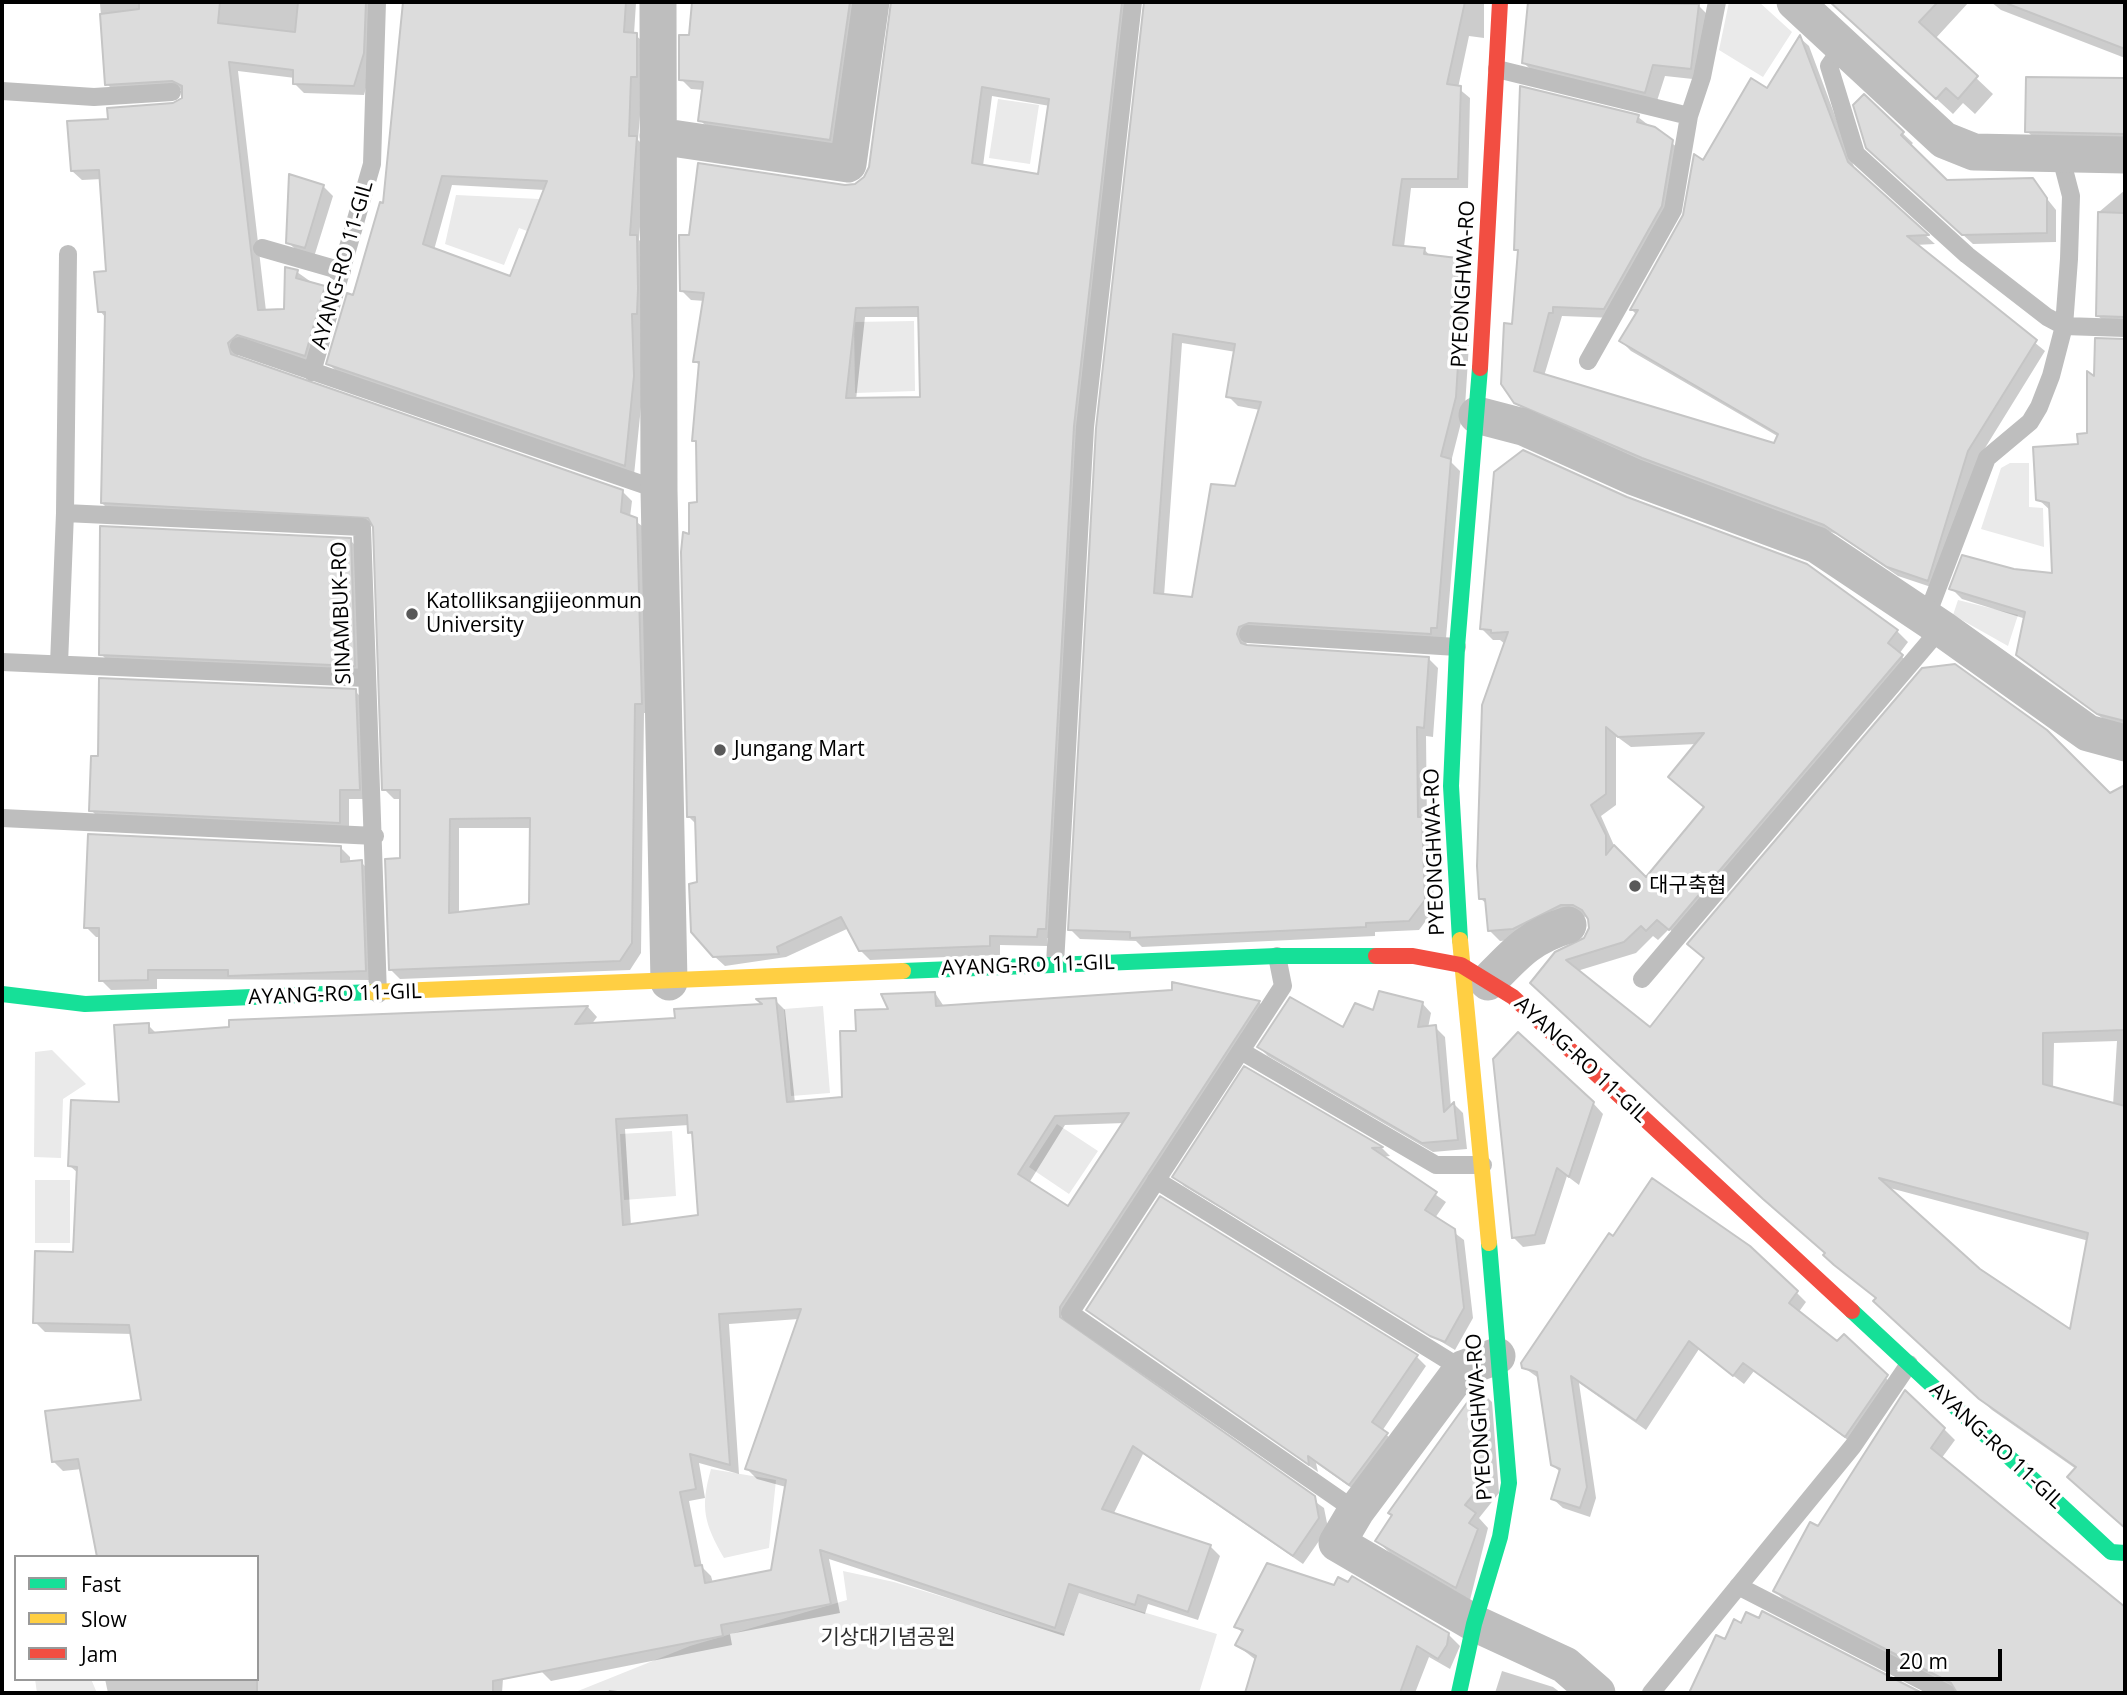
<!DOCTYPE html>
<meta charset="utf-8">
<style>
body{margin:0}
#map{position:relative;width:2127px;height:1695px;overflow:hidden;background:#fff;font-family:"Open Sans",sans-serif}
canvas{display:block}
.frame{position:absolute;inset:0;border:4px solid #000;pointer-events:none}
.legend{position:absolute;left:14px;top:1555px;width:245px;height:126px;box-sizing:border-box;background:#fff;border:2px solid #999;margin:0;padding:9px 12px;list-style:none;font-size:21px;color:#000}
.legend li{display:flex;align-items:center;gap:14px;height:35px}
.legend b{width:35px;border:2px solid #999}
.scale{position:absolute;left:1886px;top:1649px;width:116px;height:32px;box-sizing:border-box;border:4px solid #000;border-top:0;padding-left:9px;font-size:21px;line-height:24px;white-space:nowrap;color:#000;-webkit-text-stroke:5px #fff;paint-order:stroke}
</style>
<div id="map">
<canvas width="2127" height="1695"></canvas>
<div class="frame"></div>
<ul class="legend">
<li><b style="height:9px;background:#16e098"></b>Fast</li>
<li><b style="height:9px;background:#ffcf43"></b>Slow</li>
<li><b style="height:9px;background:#f24e42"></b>Jam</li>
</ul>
<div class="scale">20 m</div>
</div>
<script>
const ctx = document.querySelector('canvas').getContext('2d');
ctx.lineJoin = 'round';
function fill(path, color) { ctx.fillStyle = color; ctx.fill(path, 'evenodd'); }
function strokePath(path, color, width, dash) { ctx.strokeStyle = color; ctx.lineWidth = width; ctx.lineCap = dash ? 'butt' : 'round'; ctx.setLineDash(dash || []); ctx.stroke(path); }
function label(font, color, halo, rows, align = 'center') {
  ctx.font = font + ' "Open Sans","Noto Sans KR",sans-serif'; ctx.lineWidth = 7; ctx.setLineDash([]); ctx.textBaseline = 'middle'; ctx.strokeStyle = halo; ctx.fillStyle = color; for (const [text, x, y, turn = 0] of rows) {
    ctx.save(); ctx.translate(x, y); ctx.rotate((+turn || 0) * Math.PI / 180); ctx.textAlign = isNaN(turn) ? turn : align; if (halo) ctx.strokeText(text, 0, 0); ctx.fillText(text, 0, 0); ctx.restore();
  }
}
const green = new Path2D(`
 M1729,2H1759L1792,32L1763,77L1719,50Z
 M998,99L1039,105L1030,164L989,158Z
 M456,195L560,200L552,240L519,228L504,265L445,244Z
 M914,321L915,391L855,393L854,322Z
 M2010,463H2029V507L2043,508L2044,547L1981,529L2001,468Z
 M1958,600L2018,615L2008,646L1953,615Z
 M823,1006L830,1093L791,1096L784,1009Z
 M52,1050L86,1084L63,1099L61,1158L34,1157L35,1052Z
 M1057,1124L1098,1151L1069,1194L1029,1167Z
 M672,1131L676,1196L624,1200L620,1134Z
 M35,1180H70V1243H35Z
 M711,1469L776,1480L769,1548L724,1558C704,1523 700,1508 711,1469Z
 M843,1571L894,1582L1065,1634L1079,1593L1217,1634L1199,1693H573L690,1646L847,1600Z
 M35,1679H91L97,1693H37Z`);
const shadow = new Path2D(`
 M82,2H382L373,63L364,95L304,93L294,83L295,78L238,71L266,311L285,310L297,272L334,298L314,365L238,352V358L622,491L632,501L630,517L646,529L651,713H644L641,953L630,970L400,979L390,969L402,860V799H394L384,789L373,525L112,513L102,503L106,318L100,311L108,272L102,179L82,180L72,171L110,120L174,105L183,99V90L117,94L107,84L100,4ZM459,828H532L531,906L459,914Z
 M404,2L636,3L634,34L646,44L638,140L646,148L639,240L647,247L643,387L634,475L338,373L328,363L384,205ZM452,185L545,190L511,278L434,250Z
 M694,2H863L840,149L710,130L700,120L704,90L691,89L681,79L690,37Z
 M893,2H1140L1083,437L1055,938H1047V946L1000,945V955L870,960L860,950L849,928L786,957L725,966L714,956L699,884L697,825L688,816L691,537L698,504V444L694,440L700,366L695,361L705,301L691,300L681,290L690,237L856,185L865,179L870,167ZM992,96L1050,106L1039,176L983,166ZM865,317H920L921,399L856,400Z
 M1146,2H1484V38L1469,36L1458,88L1470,98L1468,188H1411L1404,247L1424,249L1431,257L1456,259L1466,269L1461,319L1470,328L1465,407L1451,462L1460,471L1446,638L1248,637L1246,645L1428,658L1438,668L1433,737L1426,736L1427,825L1431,828L1434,910L1419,930L1375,932V936L1142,947L1136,941L1080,939L1070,929ZM1182,343L1236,352L1228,396L1238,406L1260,410L1236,488L1193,599L1164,596Z
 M1541,2L1622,17L1606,2H1671L1698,5L1710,17L1702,80L1665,76L1656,104L1536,75L1524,63Z
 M1831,2H1969L1935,39L1993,94L1975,114L1963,103L1953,114Z
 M1991,2H2125V58L2001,10Z
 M1800,38L1809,46L1856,172L1935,244L1915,245L2045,351L1977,461L1937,589L1898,576L1836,534L1653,466L1526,412L1516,402L1514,326L1520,253L1516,250L1638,117L1682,151L1671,216L1614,318L1562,316L1544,376L1775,445L1779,437L1631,351L1621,341L1637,315L1632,310L1685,216L1703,162L1767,90Z
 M2028,78L2125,80V144L2038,142L2027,131Z
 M1864,97L1913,143L1910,146L1946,182L2032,180L2056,210V242L1973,244L1878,157Z
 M323,186L333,196L314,257L298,252L288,242Z
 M2125,190V327L2109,326L2097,315L2099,212Z
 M2097,340L2125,341V728L2110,724L2017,655L2026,619L1962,599L1951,588L2014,571L2054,575L2051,511L2038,499L2088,435L2096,379Z
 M1626,498L1807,565L1897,631L1908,642L1899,654L1913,667L1681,939L1669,929L1658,940L1653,936L1636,953L1577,971L1651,1030L2125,787V1526L2081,1488L2076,1469L1992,1410L1887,1312L1878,1299L1836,1266L1827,1253L1532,983L1586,939L1590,929L1589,917L1573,916L1525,939L1500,941L1489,930L1488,905L1481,899L1505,644L1500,640H1493L1482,629ZM1616,736L1631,747L1697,744L1670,777L1706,808L1646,879L1616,850L1601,816L1616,805ZM2117,1041L2113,1105L2053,1089L2054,1043ZM1886,1187L2089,1241L2072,1332L1979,1270Z
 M350,540L360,550L364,675L111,664L101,654Z
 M355,691L365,701L369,799H349V832L101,820L91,810Z
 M340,847L350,857V863L361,862L371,872L375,980L157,979V989L111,990L101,980L100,937H96L86,927Z
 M935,993L945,1008L1259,1002L1269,1012L1068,1324L1324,1508L1328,1528L1303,1564L1143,1454L1113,1515L1210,1546L1220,1556L1198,1620L1148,1604L1145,1614L1079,1593L1064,1636L829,1559L840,1613L730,1634L732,1645L551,1681L541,1671L509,1592L502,1693H108L105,1679H257V1557L82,1469L63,1471L53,1461L143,1401L133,1334L45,1332L35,1322L74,1254L79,1174L70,1166L121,1103L148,1025L157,1034L231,1029V1022L588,1007L597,1017L591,1025L677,1020L766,1006L775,1000L785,1010L795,1103L844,1098L858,1032L891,1010ZM1125,1123L1069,1209L1029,1183L1065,1125ZM689,1125L694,1136L700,1216L631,1226L625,1129ZM799,1319L747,1469L757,1479L786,1487L772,1571L713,1583L711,1576L702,1567L689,1501L705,1498L699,1463L739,1474L729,1324Z
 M1422,1003L1431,1013L1428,1028L1435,1027L1445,1037L1451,1107L1454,1104L1463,1113L1467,1149L1433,1152L1268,1056L1259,1047L1344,1030L1374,1012Z
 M1245,1068L1382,1148L1390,1156L1382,1157L1446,1202L1435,1218L1464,1240L1473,1318L1455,1350L1184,1186L1175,1176Z
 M1593,1103L1603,1114L1579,1185L1567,1176L1545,1244L1523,1247L1513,1237Z
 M1797,1293L1806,1302L1798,1313L1896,1386L1856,1446L1754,1371L1744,1384L1699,1349L1646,1430L1579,1383L1596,1498L1590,1517L1563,1508L1553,1499L1561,1473L1552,1464L1540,1379L1523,1367Z
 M1088,1310L1416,1356L1426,1366L1382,1431L1397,1444L1360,1494L1316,1463L1318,1472Z
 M1479,1389L1492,1402L1499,1493L1479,1518L1488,1528L1470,1600L1391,1554L1377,1541L1394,1516L1391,1513Z
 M1944,1429L1955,1440L1941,1459L2124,1609L2125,1607V1693H1958L1786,1602L1775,1591L1818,1528Z
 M1763,1614L1918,1693H1688L1717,1637L1726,1641L1742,1625L1759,1620Z
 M1236,1627L1448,1634L1460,1646L1450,1669L1429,1657L1415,1693H1247L1257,1661L1237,1645L1243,1633Z
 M1502,1671L1553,1687L1561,1693H1495Z
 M609,1690L634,1693H608Z`);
const building = new Path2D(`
 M139,2H220L218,23L295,32L298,2H366L364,53L354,86L293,84V70L229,62L258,310L284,309L285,267L298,270L296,278L325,286L305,356L237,335L228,343L231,354L623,490L621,512L637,518L642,704H635L632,943L620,961L389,970L385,859L400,858V790H382L373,527L368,518L101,503L105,312H98L94,272L106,271L99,170L71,171L67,121L108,119L107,108L173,103L182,98V86L172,81L105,85L100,14L139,9ZM530,818L529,904L449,913L450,819Z
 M403,2H626L624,32L637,33V77H631L629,136H637L630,235H637L638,289L637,314H632L634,376L625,466L326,364L347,293L353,295L380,202L383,203ZM442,176L547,181L510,276L423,244Z
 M692,2H850L830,140L698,121L703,82L679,80V35H689Z
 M891,2H1122L1074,426L1046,929H1038L1037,937L990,936V946L859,951L841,917L777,947L779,954L713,957L691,932L689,884L697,882L695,817H687L681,552L683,532L689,534V503L697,502L696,441H692L699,362H693L704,293L680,291L679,235H689L698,163L845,185L855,184L864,177L869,167ZM982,87L1049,99L1038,174L972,163ZM918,307L920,397L846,398L856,308Z
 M1144,2H1465L1447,84L1461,86L1458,179H1402L1393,245L1425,248L1424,254L1457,258L1451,315L1461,317L1456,397L1441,456L1451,459L1437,628H1431V634L1249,623L1239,627L1237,634L1241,643L1247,645L1429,657L1424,728L1417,727L1418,817H1422L1425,900L1409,921L1366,923V927L1130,938V932L1068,930L1096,428ZM1173,334L1235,344L1226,397L1261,402L1235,486L1211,484L1192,597L1154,593Z
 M1528,2L1699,4L1691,69L1653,65L1645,93L1522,63Z
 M1830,2H1938L1919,22L1978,76L1958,99L1946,88L1936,99Z
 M2009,2H2125V49L2008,4Z
 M1800,35L1848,162L1929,235L1907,236L2037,340L1968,451L1928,581L1887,567L1824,525L1642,458L1514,403L1501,384L1504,323L1512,324L1518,250H1514L1520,86L1639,115L1637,122L1655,127L1673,140L1662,206L1604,309L1553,307V313H1549L1534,371L1774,443L1778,434L1619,341L1638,310H1630L1683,215L1694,154L1703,160L1751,78L1767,88Z
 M2026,77L2125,78V134L2025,132Z
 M1864,94L1904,132L1901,135L1947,180L2033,178L2047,198V233L1962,235L1866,148L1853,105Z
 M289,174L324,185L305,248L286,243Z
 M2098,212L2125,213V317L2096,316Z
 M2095,338L2125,339V721L2097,714L2016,655L2025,612L1949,589L1962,555L2014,569L2052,573L2049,503L2036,500L2033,447L2078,444L2077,434L2087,433V371L2094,376Z
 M1523,450L1627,497L1807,564L1898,630L1888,643L1903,655L1669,930L1657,920L1646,931L1641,926L1624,942L1566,960L1650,1027L1704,958L1687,944L1922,668L1955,664L2047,730L2110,793L2125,785V1030L2043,1033V1084L2125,1106V1528L2067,1477L2076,1467L1979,1399L1873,1301L1876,1298L1834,1265L1823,1255L1825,1253L1763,1199L1530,983L1555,952L1584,938L1589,928L1588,919L1582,910L1573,905H1561L1513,929L1488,931L1485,899H1479L1477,866L1482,705L1508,632L1491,633V630L1480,629L1494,472ZM1606,727L1618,737L1704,733L1668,777L1704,807L1646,877L1614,845L1606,855V835L1591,805L1606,794ZM1879,1178L2088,1233L2070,1329L1980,1269Z
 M100,526L351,538L355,666L99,655Z
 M99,678L356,689L360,790H340V823L89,811L91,756H98Z
 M88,834L341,846V862L362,860L366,971L228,976V970H148V980L99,981V928H84Z
 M1172,982L1260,1001L1060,1307V1317L1315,1496L1319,1518L1293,1556L1133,1446L1102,1509L1211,1545L1188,1612L1138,1595L1135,1605L1069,1584L1055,1628L820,1550L831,1604L721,1625L723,1636L493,1681V1693H257V1557H97L78,1459L52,1462L45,1411L141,1400L129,1325L33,1323L35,1251L73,1252L77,1167L68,1166L71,1100L119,1102L114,1025L149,1023V1033L229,1027V1020L588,1006L575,1024L675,1018L674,1009L762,1004L756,999L776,998L787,1102L842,1097L840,1031H856L855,1010L888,1009L881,994L935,992L936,1006L1172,990ZM1129,1113L1068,1206L1018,1174L1055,1116ZM687,1115L688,1133L692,1132L698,1215L623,1225L616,1119ZM801,1309L745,1469L786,1480L771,1570L705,1583L702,1565L695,1566L680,1492L696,1489L690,1454L730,1465L719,1314Z
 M1379,991L1423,1002L1418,1027L1436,1025L1444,1112L1454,1102L1458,1140L1422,1143L1257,1047L1290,997L1343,1027L1355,1003L1373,1010Z
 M1518,1032L1594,1102L1569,1177L1557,1168L1535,1235L1512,1238L1493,1059Z
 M1244,1066L1383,1147L1372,1148L1437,1192L1425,1210L1455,1229L1464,1308L1445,1342L1430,1336L1172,1177Z
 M1652,1178L1750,1246L1798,1291L1789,1303L1837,1341L1844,1334L1888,1375L1845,1437L1743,1363L1733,1376L1689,1341L1636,1421L1571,1376L1587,1487L1580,1508L1551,1499L1560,1469L1551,1465L1537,1372L1522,1368L1521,1363L1609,1233L1613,1236Z
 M1160,1196L1418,1355L1372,1422L1388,1433L1349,1485L1308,1456L1309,1465L1086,1310Z
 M1479,1386L1486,1479L1465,1505L1476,1513L1469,1523L1478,1529L1456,1588L1375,1541L1392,1515L1388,1513Z
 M1905,1390L1945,1428L1931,1448L2125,1607V1693H1957L1951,1683L1773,1591L1810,1522L1818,1526Z
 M1267,1563L1334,1585L1338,1577L1348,1582L1352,1576L1449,1633L1447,1645L1438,1659L1417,1646L1400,1693H1245L1256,1656L1235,1645L1243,1630L1234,1627Z
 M1762,1611L1922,1693H1689L1716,1635L1725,1639L1734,1619L1741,1623L1746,1612L1759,1618Z`);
const lane = new Path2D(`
 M1843,46L1829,66L1856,154L1967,255L2047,317L2064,326L2125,328
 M1497,69L1689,116L1673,210L1588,361
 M2,91L94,97L172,92
 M1689,116L1702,77L1717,2
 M262,248L342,271
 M239,346L659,490
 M312,372L372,164L377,2
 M65,513L362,527L378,994
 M1926,618L1987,458L2030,422L2039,407L2051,376L2064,326L2069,259L2071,196L2060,154
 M1248,634L1457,647
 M2,662L366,678
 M59,664L65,513L68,254
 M2,818L375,836
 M1277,956L1283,986L1070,1313L1356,1511
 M1055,964L1085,427L1133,2
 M1642,979L1941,628
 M1241,1051L1436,1165H1483
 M1156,1180L1462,1369
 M1738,1586L1946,1693
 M1651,1693L1853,1446L1909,1364`);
const street = new Path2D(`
 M658,2L659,490L669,982
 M1795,2L1944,140L1974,152L2125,155
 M658,136L848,164L871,2
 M1477,415L1523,427L1634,477L1817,545L1941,628L2088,733L2125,743
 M1488,982C1516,953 1529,937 1568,925
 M1497,1356L1462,1369L1356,1511L1337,1543L1474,1623L1565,1665L1597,1693`);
const fast = new Path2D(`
 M1460,940L1451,786L1457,647L1480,368
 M903,971L1277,956H1376
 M2,994L85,1004L372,992
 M1852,1311L2111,1552L2125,1553
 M1459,1693L1474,1624L1500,1537L1509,1483L1489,1243`);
const slow = new Path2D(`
 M1460,940L1489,1243
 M372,992L903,971`);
const jam = new Path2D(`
 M1480,368L1500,2
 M1376,956H1413L1461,965L1513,997L1852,1311`);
const markers = [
 [412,614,7,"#595959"],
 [720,750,7,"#595959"],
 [1635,886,7,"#595959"]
];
const streetNames = [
 ["AYANG-RO 11-GIL",343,265,-74],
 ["PYEONGHWA-RO",1464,284,-87],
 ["SINAMBUK-RO",342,613,-92],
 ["PYEONGHWA-RO",1435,852,-92],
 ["AYANG-RO 11-GIL",1028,966,-2],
 ["AYANG-RO 11-GIL",335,995,-2],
 ["AYANG-RO 11-GIL",1581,1060,43],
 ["PYEONGHWA-RO",1480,1417,-94],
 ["AYANG-RO 11-GIL",1996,1446,43]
];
const poiNames = [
 ["Katolliksangjijeonmun",426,602],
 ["University",426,626],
 ["Jungang Mart",734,750],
 ["대구축협",1649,886]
];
const parkNames = [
 ["기상대기념공원",888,1638]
];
fill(green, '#eaeaea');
fill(shadow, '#0003');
fill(building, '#dcdcdc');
strokePath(building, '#c5c5c5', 2);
strokePath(lane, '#bebebe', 18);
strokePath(street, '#bebebe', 37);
strokePath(fast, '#16e098', 16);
strokePath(slow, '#ffcf43', 16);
strokePath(jam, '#f24e42', 16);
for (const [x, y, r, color] of markers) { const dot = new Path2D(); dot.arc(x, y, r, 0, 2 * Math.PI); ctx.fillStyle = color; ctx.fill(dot); strokePath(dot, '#fff', 2.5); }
label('21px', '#000', '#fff', streetNames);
label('21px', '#000', '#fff', poiNames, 'left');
label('21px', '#2f2f2f', '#fff', parkNames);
</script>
